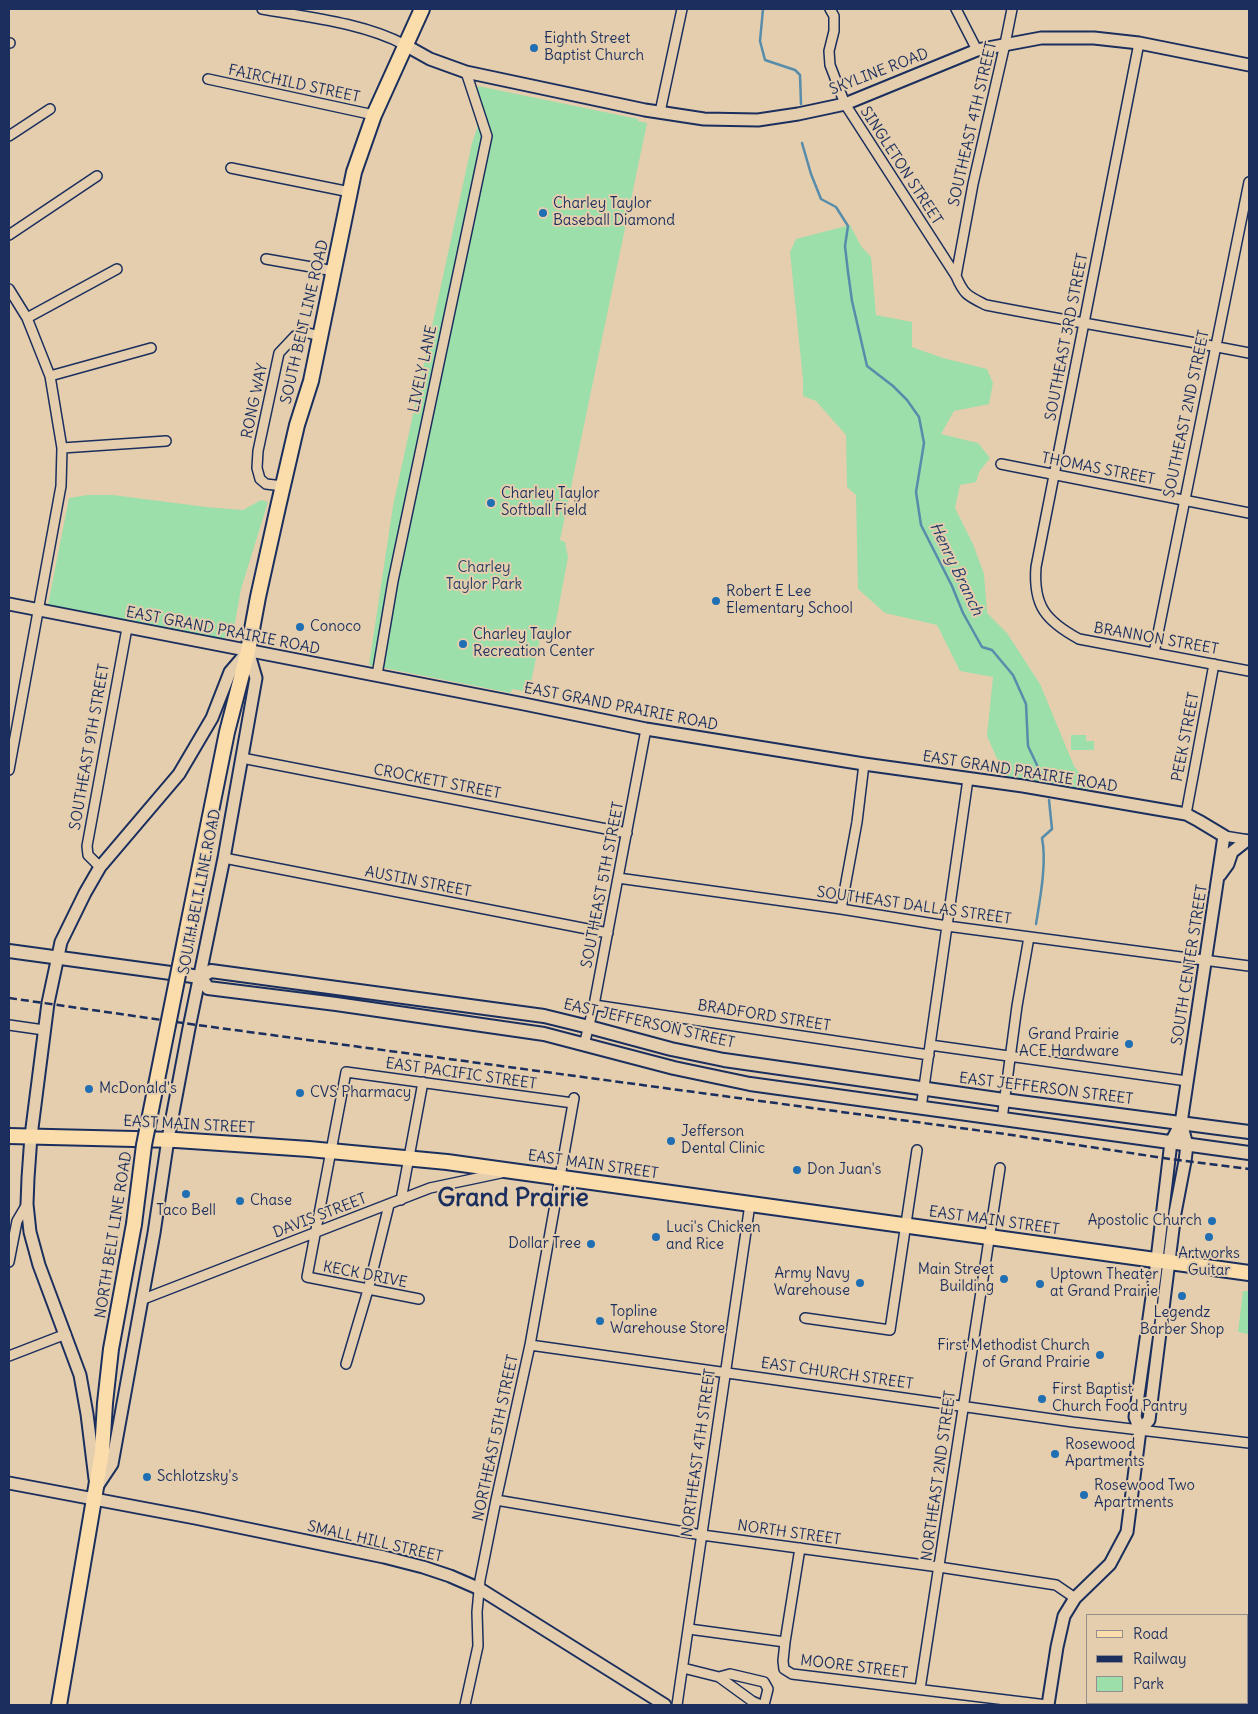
<!DOCTYPE html>
<style>
body{margin:0}
#map{position:relative;width:1258px;height:1714px;overflow:hidden;background:#e5ceae;font-family:Delius,sans-serif}
canvas{display:block}
.frame{position:absolute;inset:0;border:10px solid #1b2f5e;pointer-events:none}
.legend{position:absolute;left:1086px;top:1614px;width:162px;height:90px;box-sizing:border-box;background:#e5ceae;border:1px solid #948e8e;margin:0;padding:6px 9px;list-style:none;font-size:15px;color:#1b2f5e}
.legend li{display:flex;align-items:center;gap:10px;height:25px}
.legend b{width:25px;border:1px solid #948e8e}
</style>
<div id="map">
<canvas width="1258" height="1714"></canvas>
<div class="frame"></div>
<ul class="legend">
<li><b style="height:6px;background:#faddab"></b>Road</li>
<li><b style="height:6px;background:#1b2f5e"></b>Railway</li>
<li><b style="height:14px;background:#9cdfaa"></b>Park</li>
</ul>
</div>
<script>
const ctx = document.querySelector('canvas').getContext('2d');
ctx.lineJoin = 'round';
function fill(path, color) { ctx.fillStyle = color; ctx.fill(path, 'evenodd'); }
function strokePath(path, color, width, dash) { ctx.strokeStyle = color; ctx.lineWidth = width; ctx.lineCap = dash ? 'butt' : 'round'; ctx.setLineDash(dash || []); ctx.stroke(path); }
function label(font, color, halo, rows, align = 'center') {
  ctx.font = font + ' Delius,sans-serif'; ctx.lineWidth = 4; ctx.setLineDash([]); ctx.textBaseline = 'middle'; ctx.strokeStyle = halo; ctx.fillStyle = color; for (const [text, x, y, turn = 0] of rows) {
    ctx.save(); ctx.translate(x, y); ctx.rotate((+turn || 0) * Math.PI / 180); ctx.textAlign = isNaN(turn) ? turn : align; if (halo) ctx.strokeText(text, 0, 0); ctx.fillText(text, 0, 0); ctx.restore();
  }
}
const green = new Path2D(`
 M478,86L638,119V121L647,123L560,540L565,542L568,557L554,632L541,634L529,692L512,689L511,693L369,665L393,506L472,143L483,111L476,96Z
 M850,225L861,246L871,257L876,315L912,322V347L943,358L987,369L993,383L989,404L954,411L941,434L978,443L990,458L979,472L976,482L960,485L955,508L973,544L984,574L987,613L1007,633L1040,684L1074,766L1093,791L1005,777L987,736L993,677L960,671L937,625L885,613L858,589L856,495L847,487L846,435L816,401L803,396V380L790,252L796,239Z
 M88,495H113L206,507L243,510L261,500L268,502L241,589L234,628L231,636L220,639L48,605L69,498Z
 M1071,735H1086V741H1094V750H1071Z
 M1243,1291H1249V1334L1238,1332Z`);
const stream = new Path2D(`
 M763,9L760,41L765,60L795,70L800,75L801,104
 M802,143L811,174L821,199L836,207L848,226L845,246L848,272L852,301L867,366L893,386L907,400L919,417L924,443L916,492L921,525L952,586L963,613L982,647L992,650L1013,675L1026,704L1028,746L1045,782
 M1036,924C1040,899 1047,863 1042,838L1052,829L1049,800`);
const minor = new Path2D(`
 M262,9C307,17 364,23 405,45
 M830,9L834,16V31L829,51L830,65L845,104L956,276C964,295 968,296 986,305C1073,322 1162,336 1249,353
 M956,9L977,50
 M9,43H10
 M1139,43L1036,567C1033,606 1046,621 1079,639L1249,671
 M208,79L374,115
 M660,112L682,9
 M9,136L50,109
 M231,168L350,192
 M9,235L97,176
 M266,259L334,271
 M956,276L973,184L1005,44L1012,9
 M9,289L27,318L50,376L62,448L61,486L9,770
 M27,318L117,269
 M50,376L151,348
 M62,448L166,441
 M1001,464L1249,513
 M283,486L266,484L260,479L257,468L258,451L279,353L295,336L304,332L320,336
 M1154,653L1249,182
 M377,675L393,581L487,136L466,72
 M242,758L627,833
 M1186,814L1214,664
 M1224,836L1249,840
 M224,858L608,933
 M100,867L88,855L87,846L127,628
 M618,878L841,909L947,926L1249,966
 M841,909L857,822L864,764
 M594,1005L929,1055
 M9,1025L44,1030
 M584,1045L594,1005L646,729
 M930,1045L1187,1081
 M921,1108L968,779
 M1002,1119L1017,1006L1029,937
 M401,1200L423,1082
 M9,1262L17,1221L27,1204
 M419,1299L307,1277L346,1072L573,1103
 M141,1300L430,1188L501,1173
 M805,1318L890,1330L917,1150
 M530,1345L1073,1422L1249,1443
 M9,1356L66,1334
 M346,1364L368,1290L389,1205
 M496,1500L702,1535L939,1567L1056,1585L1075,1598
 M800,1548L785,1642L783,1661L784,1669L792,1674L1047,1705
 M689,1629L785,1642
 M683,1668L719,1677L752,1701L761,1705
 M719,1677L730,1674L764,1682L768,1689L764,1705
 M920,1689L1000,1168
 M465,1705L478,1646L477,1612L480,1580L496,1500L530,1345L574,1098
 M677,1705L750,1204`);
const tertiary = new Path2D(`
 M405,45L430,59L466,72L645,110L704,119L758,120L798,114L845,104L977,50L1041,38H1094L1139,43L1249,65
 M9,604L524,704L646,729L864,764L1023,786L1186,814L1199,821L1224,836L1181,1123L1171,1142L1155,1276L1135,1417L1140,1430L1127,1532L1110,1564L1075,1598L1064,1616L1057,1647L1048,1705
 M1220,875L1228,864L1232,852L1246,841
 M1140,1430L1149,1420L1175,1213L1185,1161L1187,1145L1181,1123
 M95,1479L87,1414L80,1375L39,1265L30,1232L27,1204L28,1178L31,1136L48,1003L61,942L85,893L100,867L179,774L212,718L230,672L248,651
 M9,1483L195,1518L384,1557L423,1567L450,1576L480,1589L665,1705
 M98,1485L112,1464L154,1233L168,1139L189,1028L224,858L256,678L248,651`);
const secondary = new Path2D(`
 M9,951L200,977L211,971L544,1016L589,1027L671,1049L724,1060L1004,1100L1249,1132
 M200,977L208,988L336,1004L544,1034L674,1068L750,1084L1249,1153`);
const primary = new Path2D(`
 M187,930L227,732L248,651L258,597L278,507L297,425L311,381L354,172L374,115L422,9
 M9,1136L176,1140L309,1149L447,1162L1249,1273
 M59,1705L102,1452L105,1403L111,1349L134,1224`);
const rail = new Path2D(`
 M9,998L190,1024L1005,1134L1170,1159L1249,1169`);
const primaryBridge = new Path2D(`
 M134,1224L144,1145L187,930`);
const markers = [
 [534,48,5,"#1f6fb2"],
 [543,213,5,"#1f6fb2"],
 [491,503,5,"#1f6fb2"],
 [716,601,5,"#1f6fb2"],
 [300,627,5,"#1f6fb2"],
 [463,644,5,"#1f6fb2"],
 [1129,1044,5,"#1f6fb2"],
 [89,1089,5,"#1f6fb2"],
 [300,1093,5,"#1f6fb2"],
 [671,1141,5,"#1f6fb2"],
 [797,1170,5,"#1f6fb2"],
 [186,1194,5,"#1f6fb2"],
 [240,1201,5,"#1f6fb2"],
 [1212,1221,5,"#1f6fb2"],
 [656,1237,5,"#1f6fb2"],
 [1209,1237,5,"#1f6fb2"],
 [591,1244,5,"#1f6fb2"],
 [1004,1279,5,"#1f6fb2"],
 [860,1283,5,"#1f6fb2"],
 [1040,1284,5,"#1f6fb2"],
 [1182,1296,5,"#1f6fb2"],
 [600,1321,5,"#1f6fb2"],
 [1100,1355,5,"#1f6fb2"],
 [1042,1399,5,"#1f6fb2"],
 [1055,1454,5,"#1f6fb2"],
 [147,1477,5,"#1f6fb2"],
 [1084,1495,5,"#1f6fb2"]
];
const poiNames = [
 ["Eighth Street",544,39],
 ["Baptist Church",544,56],
 ["Charley Taylor",553,204],
 ["Baseball Diamond",553,221],
 ["Charley Taylor",501,494],
 ["Softball Field",501,511],
 ["Robert E Lee",726,592],
 ["Elementary School",726,609],
 ["Conoco",310,627],
 ["Charley Taylor",473,635],
 ["Recreation Center",473,652],
 ["Grand Prairie",1119,1035,"right"],
 ["ACE Hardware",1119,1052,"right"],
 ["McDonald's",99,1089],
 ["CVS Pharmacy",310,1093],
 ["Jefferson",681,1132],
 ["Dental Clinic",681,1149],
 ["Don Juan's",807,1170],
 ["Chase",250,1201],
 ["Taco Bell",186,1211,"center"],
 ["Apostolic Church",1202,1221,"right"],
 ["Luci's Chicken",666,1228],
 ["and Rice",666,1245],
 ["Dollar Tree",581,1244,"right"],
 ["Artworks",1209,1254,"center"],
 ["Guitar",1209,1271,"center"],
 ["Main Street",994,1270,"right"],
 ["Building",994,1287,"right"],
 ["Army Navy",850,1274,"right"],
 ["Warehouse",850,1291,"right"],
 ["Uptown Theater",1050,1275],
 ["at Grand Prairie",1050,1292],
 ["Topline",610,1312],
 ["Warehouse Store",610,1329],
 ["Legendz",1182,1313,"center"],
 ["Barber Shop",1182,1330,"center"],
 ["First Methodist Church",1090,1346,"right"],
 ["of Grand Prairie",1090,1363,"right"],
 ["First Baptist",1052,1390],
 ["Church Food Pantry",1052,1407],
 ["Rosewood",1065,1445],
 ["Apartments",1065,1462],
 ["Schlotzsky's",157,1477],
 ["Rosewood Two",1094,1486],
 ["Apartments",1094,1503]
];
const streetNames = [
 ["SKYLINE ROAD",879,72,-21],
 ["FAIRCHILD STREET",294,84,12],
 ["SOUTHEAST 4TH STREET",973,124,-77],
 ["SINGLETON STREET",901,166,57],
 ["SOUTH BELT LINE ROAD",305,322,-77],
 ["SOUTHEAST 3RD STREET",1067,337,-79],
 ["LIVELY LANE",423,369,-78],
 ["RONG WAY",255,401,-78],
 ["SOUTHEAST 2ND STREET",1187,414,-78],
 ["THOMAS STREET",1098,469,11],
 ["EAST GRAND PRAIRIE ROAD",223,631,11],
 ["BRANNON STREET",1156,639,10],
 ["EAST GRAND PRAIRIE ROAD",621,707,11],
 ["PEEK STREET",1186,737,-79],
 ["SOUTHEAST 9TH STREET",90,747,-80],
 ["EAST GRAND PRAIRIE ROAD",1020,772,9],
 ["CROCKETT STREET",437,782,11],
 ["AUSTIN STREET",418,882,11],
 ["SOUTHEAST 5TH STREET",603,885,-79],
 ["SOUTH BELT LINE ROAD",200,892,-79],
 ["SOUTHEAST DALLAS STREET",914,906,8],
 ["SOUTH CENTER STREET",1190,965,-81],
 ["BRADFORD STREET",764,1016,9],
 ["EAST JEFFERSON STREET",649,1024,13],
 ["EAST PACIFIC STREET",461,1074,8],
 ["EAST JEFFERSON STREET",1046,1089,7],
 ["EAST MAIN STREET",189,1125,3],
 ["EAST MAIN STREET",593,1165,8],
 ["DAVIS STREET",320,1216,-21],
 ["EAST MAIN STREET",994,1221,8],
 ["NORTH BELT LINE ROAD",114,1235,-81],
 ["KECK DRIVE",365,1275,11],
 ["EAST CHURCH STREET",837,1374,8],
 ["NORTHEAST 5TH STREET",496,1438,-78],
 ["NORTHEAST 4TH STREET",699,1453,-82],
 ["NORTHEAST 2ND STREET",939,1476,-82],
 ["NORTH STREET",789,1533,8],
 ["SMALL HILL STREET",375,1542,13],
 ["MOORE STREET",854,1667,7]
];
const parkNames = [
 ["Charley",484,568],
 ["Taylor Park",484,585]
];
const waterNames = [
 ["Henry Branch",956,569,64]
];
const townNames = [
 ["Grand Prairie",513,1199]
];
fill(green, '#9cdfaa');
strokePath(stream, '#578daa', 2.5);
strokePath(minor, '#1b2f5e', 12);
strokePath(tertiary, '#1b2f5e', 15);
strokePath(secondary, '#1b2f5e', 16);
strokePath(primary, '#1b2f5e', 18);
strokePath(minor, '#e5ceae', 9);
strokePath(tertiary, '#e5ceae', 11);
strokePath(secondary, '#e5ceae', 12);
strokePath(primary, '#faddab', 14);
strokePath(rail, '#1b2f5e', 2.5, [8, 4]);
strokePath(primaryBridge, '#1b2f5e', 18, []);
strokePath(primaryBridge, '#faddab', 14);
for (const [x, y, r, color] of markers) { const dot = new Path2D(); dot.arc(x, y, r, 0, 2 * Math.PI); ctx.fillStyle = color; ctx.fill(dot); strokePath(dot, '#e5ceae', 2); }
label('15px', '#1b2f5e', '#e5ceae', poiNames, 'left');
label('15px', '#1b2f5e', '#e5ceae', streetNames);
label('15px', '#284166', '#e5ceae', parkNames);
label('italic 16px', '#253f6b', '#e5ceae', waterNames);
label('bold 25px', '#1b2f5e', '#e5ceae', townNames);
</script>
